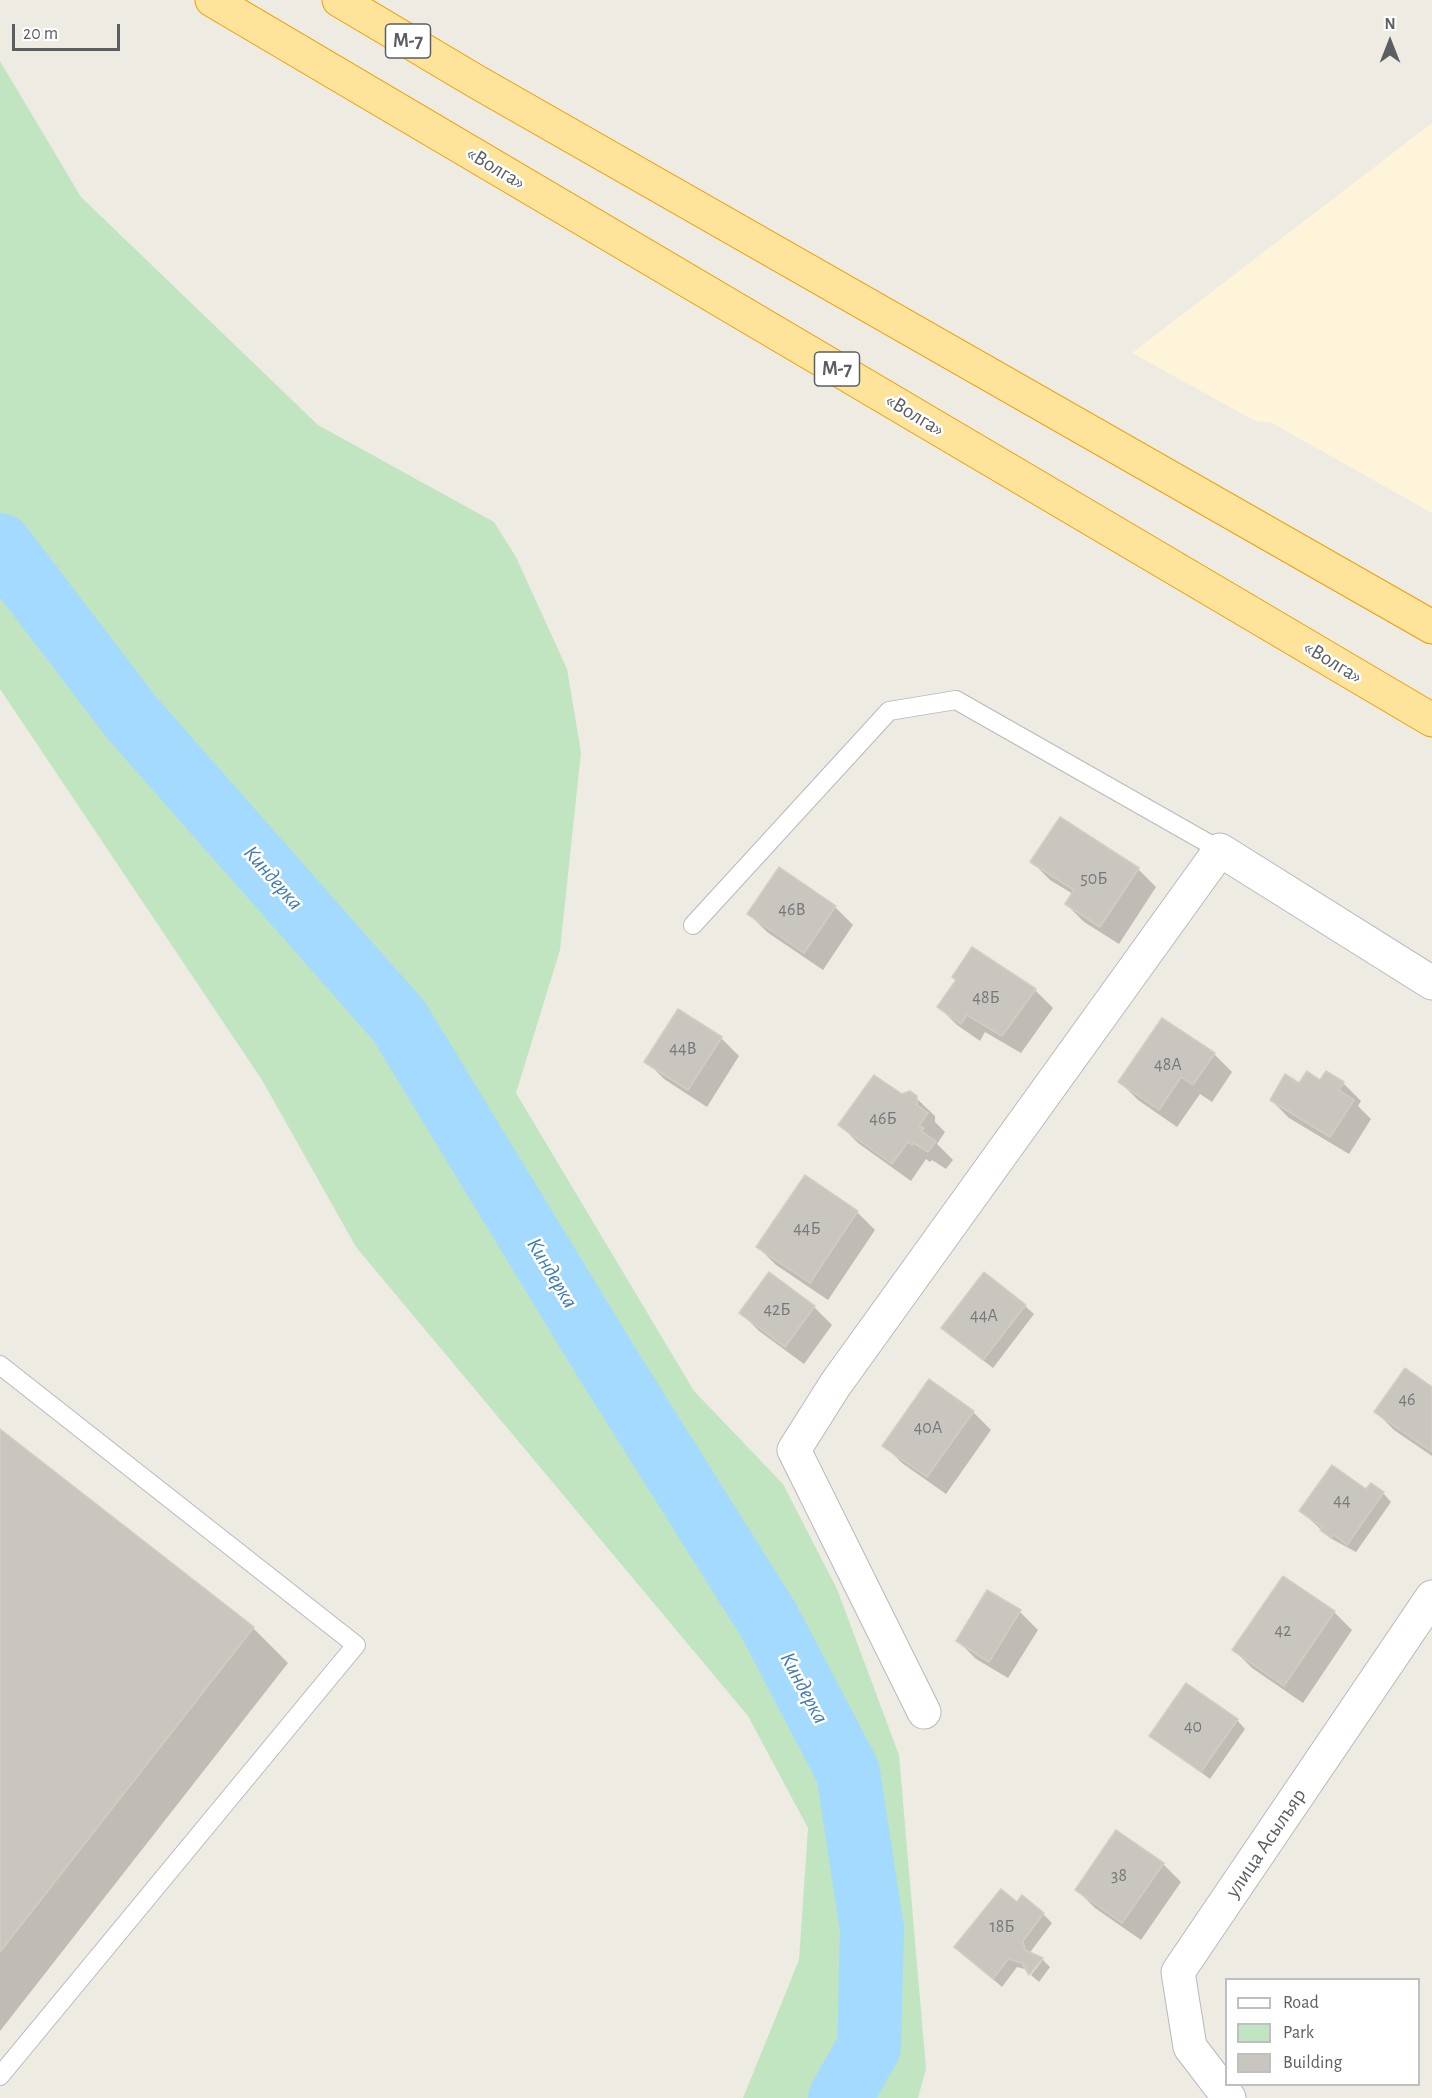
<!DOCTYPE html>
<meta charset="utf-8">
<style>
body{margin:0}
#map{position:relative;width:1432px;height:2098px;overflow:hidden;background:#eeebe3;font-family:"Alegreya Sans",sans-serif}
canvas{display:block}
.legend{position:absolute;left:1225px;top:1978px;width:195px;height:108px;box-sizing:border-box;background:#fff;border:2px solid #bdbfc1;margin:0;padding:8px 10px;list-style:none;font-size:18px;color:#5b5f64}
.legend li{display:flex;align-items:center;gap:12px;height:30px}
.legend b{width:30px;border:2px solid #bdbfc1}
.north{position:absolute;left:1360px;top:12px;width:60px;height:60px;-webkit-text-stroke:4px #fff;paint-order:stroke;rotate:0deg;font-size:16px;font-weight:700;line-height:24px;text-align:center;color:#5b5f64}
.north::after{content:'';display:block;margin:auto;width:21px;height:27px;background:#5b5f64;clip-path:polygon(50% 0,100% 100%,50% 72%,0 100%)}
.scale{position:absolute;left:12px;top:24px;width:108px;height:27px;box-sizing:border-box;border:3px solid #5b5f64;border-top:0;padding-left:8px;font-size:18px;line-height:21px;white-space:nowrap;color:#5b5f64;-webkit-text-stroke:4px #fff;paint-order:stroke}
</style>
<div id="map">
<canvas width="1432" height="2098"></canvas>
<ul class="legend">
<li><b style="height:8px;background:#fff"></b>Road</li>
<li><b style="height:16px;background:#c1e5c0"></b>Park</li>
<li><b style="height:16px;background:#c9c6c0"></b>Building</li>
</ul>
<div class="north">N</div>
<div class="scale">20 m</div>
</div>
<script>
const ctx = document.querySelector('canvas').getContext('2d');
ctx.lineJoin = 'round';
function fill(path, color) { ctx.fillStyle = color; ctx.fill(path, 'evenodd'); }
function strokePath(path, color, width, dash) { ctx.strokeStyle = color; ctx.lineWidth = width; ctx.lineCap = dash ? 'butt' : 'round'; ctx.setLineDash(dash || []); ctx.stroke(path); }
function label(font, color, halo, rows, align = 'center') {
  ctx.font = font + ' "Alegreya Sans",sans-serif'; ctx.lineWidth = 5; ctx.setLineDash([]); ctx.textBaseline = 'middle'; ctx.strokeStyle = halo; ctx.fillStyle = color; for (const [text, x, y, turn = 0] of rows) {
    ctx.save(); ctx.translate(x, y); ctx.rotate((+turn || 0) * Math.PI / 180); ctx.textAlign = isNaN(turn) ? turn : align; if (halo) ctx.strokeText(text, 0, 0); ctx.fillText(text, 0, 0); ctx.restore();
  }
}
const commercial = new Path2D(`
 M1432,123V513L1272,423L1255,421L1132,353Z`);
const green = new Path2D(`
 M0,61L81,197L318,425L494,522L516,557L567,669L581,752L560,950L516,1093L694,1391L783,1484L837,1589L899,1755L926,2069L918,2098H743L799,1960L808,1828L748,1716L356,1247L262,1080L0,689Z`);
const shadow = new Path2D(`
 M1032,862L1138,869L1156,887L1119,944L1084,922L1066,904L1073,894L1050,880Z
 M835,907L853,925L823,970L767,932L749,914Z
 M1035,990L1053,1008L1021,1053L985,1032L980,1041L957,1025L939,1007Z
 M721,1038L739,1056L707,1107L664,1079L646,1061Z
 M1214,1054L1232,1072L1212,1102L1200,1094L1177,1127L1138,1100L1120,1082Z
 M1321,1082L1343,1083L1361,1101L1358,1106L1371,1119L1349,1154L1289,1118L1271,1100Z
 M901,1096L916,1098L935,1116V1122L945,1132L937,1144L953,1160L946,1169L932,1160L930,1162L926,1159L911,1181L858,1143L840,1125Z
 M857,1212L875,1230L828,1300L776,1265L758,1247Z
 M769,1274L814,1307L832,1325L804,1364L759,1331L741,1313Z
 M1025,1306L1034,1314L993,1368L952,1336Z
 M1432,1389V1456L1394,1430L1376,1412Z
 M973,1412L991,1430L946,1494L902,1463L884,1445Z
 M0,1431L253,1628L288,1663L0,2031Z
 M1367,1492L1383,1493L1391,1502L1356,1552L1330,1538L1301,1511Z
 M1020,1612L1038,1630L1008,1678L976,1659L958,1641Z
 M1334,1612L1352,1630L1303,1703L1252,1668L1234,1650Z
 M1237,1720L1245,1729L1210,1779L1151,1735Z
 M1163,1864L1181,1882L1141,1940L1095,1908L1077,1890Z
 M1017,1904L1043,1914L1052,1923L1031,1951L1032,1955L1042,1959L1050,1967L1039,1982L1031,1975L1042,1961H1039L1028,1970L1017,1967L1002,1987L956,1947Z`);
const river = new Path2D(`
 M0,545L132,718L399,1021L607,1363L769,1621L848,1772L872,1929L869,2047L840,2098`);
const building = new Path2D(`
 M1060,817L1139,868L1100,927L1065,904L1074,890L1030,862Z
 M779,867L836,906L804,953L747,914Z
 M972,947L1036,989L1002,1036L967,1015L961,1024L937,1007L956,980L952,977Z
 M678,1009L722,1037L688,1090L644,1062Z
 M1162,1018L1215,1053L1193,1085L1181,1077L1159,1110L1118,1082Z
 M1307,1071L1320,1080L1326,1071L1344,1082L1339,1090L1354,1100L1330,1137L1270,1100L1285,1074L1299,1083Z
 M874,1075L902,1094L910,1091L917,1096V1105L928,1113L919,1126L924,1128L921,1131L936,1141L928,1152L914,1143L912,1145L908,1142L892,1164L838,1125Z
 M805,1175L858,1211L810,1283L756,1247Z
 M769,1272L815,1306L785,1347L739,1313Z
 M984,1272L1026,1305L983,1360L941,1328Z
 M1405,1368L1432,1387V1452L1374,1412Z
 M929,1379L974,1411L927,1477L882,1446Z
 M0,1429L254,1627L0,1952Z
 M1332,1465L1366,1489L1371,1483L1384,1492L1347,1545L1334,1535L1331,1538L1320,1530L1322,1527L1299,1511Z
 M1283,1576L1335,1611L1284,1686L1232,1650Z
 M987,1590L1021,1610L989,1662L956,1641Z
 M1186,1683L1238,1719L1201,1772L1149,1736Z
 M1116,1830L1164,1863L1122,1923L1075,1890Z
 M1001,1889L1017,1902L1022,1895L1044,1913L1023,1941L1025,1950L1043,1958L1029,1975L1022,1963L1008,1959L993,1979L954,1947Z`);
const service = new Path2D(`
 M693,925L889,711L956,700L1220,850
 M0,1365L356,1645L0,2076`);
const minor = new Path2D(`
 M924,1712L794,1450L835,1385L1220,850L1432,983
 M1229,2098L1190,2047L1178,1972L1432,1597`);
const trunk = new Path2D(`
 M212,0L1432,720
 M339,0L477,82L1432,627`);
const numberNames = [
 ["50Б",1094,879],
 ["46В",792,910],
 ["48Б",986,998],
 ["44В",683,1049],
 ["48А",1168,1065],
 ["46Б",883,1119],
 ["44Б",807,1229],
 ["42Б",777,1310],
 ["44А",984,1316],
 ["46",1407,1400],
 ["40А",928,1428],
 ["44",1342,1501],
 ["42",1283,1631],
 ["40",1193,1727],
 ["38",1119,1876],
 ["18Б",1002,1927]
];
const shields = [
 [408,41,45],
 [837,369,45]
];
const shieldNames = [
 ["М-7",408,41],
 ["М-7",837,369]
];
const streetNames = [
 ["«Волга»",496,168,31],
 ["«Волга»",915,415,31],
 ["«Волга»",1333,662,31],
 ["улица Асылъяр",1266,1843,-56]
];
const waterNames = [
 ["Киндерка",273,878,49],
 ["Киндерка",552,1273,59],
 ["Киндерка",804,1688,62]
];
fill(commercial, '#fdf4d9');
fill(green, '#c1e5c0');
fill(shadow, '#0003');
strokePath(river, '#a3dafe', 64);
fill(building, '#c9c6c0');
strokePath(building, '#d3cdc1', 1.5);
strokePath(service, '#b6b9bd', 20);
strokePath(minor, '#b6b9bd', 35);
strokePath(trunk, '#ef9d02', 35);
strokePath(service, '#fff', 18);
strokePath(minor, '#fff', 33);
strokePath(trunk, '#fde49a', 33);
label('18px', '#76797b', null, numberNames);
for (const [x, y, w] of shields) { const box = new Path2D(); box.roundRect(x - w / 2, y - 17, w, 34, 4.5); ctx.fillStyle = '#fff'; ctx.fill(box); strokePath(box, '#5b5f64', 1.5); }
label('bold 20px', '#5b5f64', null, shieldNames);
label('21px', '#5b5f64', '#fff', streetNames);
label('italic 22px', '#407ab0', '#fff', waterNames);
</script>
